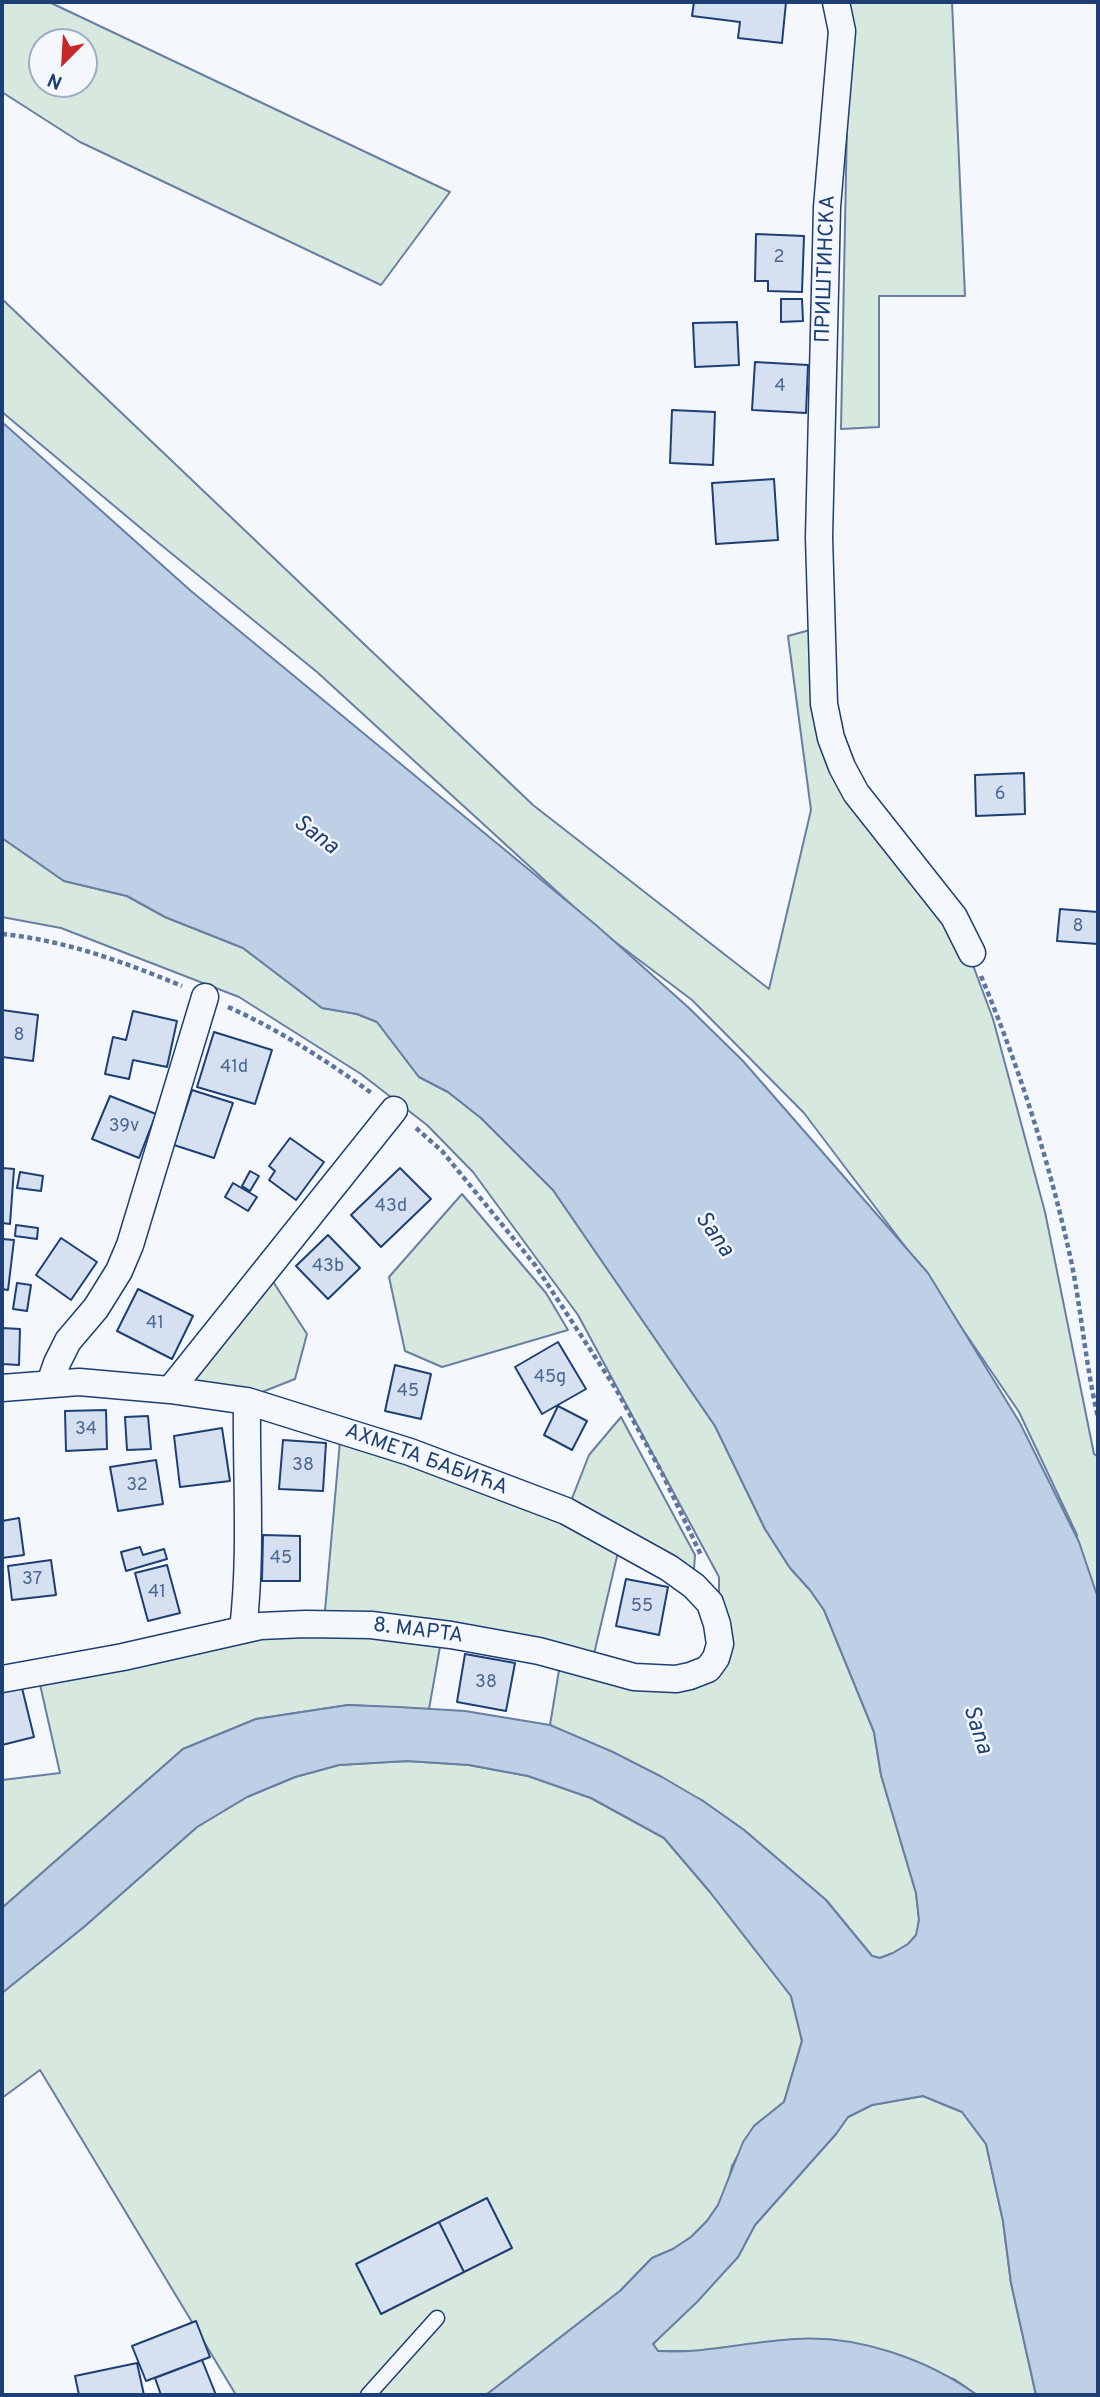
<!DOCTYPE html>
<meta charset="utf-8">
<style>
body{margin:0}
#map{position:relative;width:1100px;height:2397px;overflow:hidden;background:#f4f7fb;font-family:Overpass,sans-serif}
canvas{display:block}
.frame{position:absolute;inset:0;border:4px solid #1d3f73;pointer-events:none}
.north{position:absolute;left:28px;top:28px;width:70px;height:70px;box-sizing:border-box;background:#f4f7fb;border:2px solid #9eadc5;border-radius:50%;rotate:204deg;font-size:19px;font-weight:700;line-height:28px;text-align:center;color:#1d3f73}
.north::after{content:'';display:block;margin:auto;width:24px;height:32px;background:#c62828;clip-path:polygon(50% 0,100% 100%,50% 72%,0 100%)}
</style>
<div id="map">
<canvas width="1100" height="2397"></canvas>
<div class="frame"></div>
<div class="north">N</div>
</div>
<script>
const ctx = document.querySelector('canvas').getContext('2d');
ctx.lineJoin = 'round';
function fill(path, color) { ctx.fillStyle = color; ctx.fill(path, 'evenodd'); }
function strokePath(path, color, width, dash) { ctx.strokeStyle = color; ctx.lineWidth = width; ctx.lineCap = dash ? 'butt' : 'round'; ctx.setLineDash(dash || []); ctx.stroke(path); }
function label(font, color, halo, rows, align = 'center') {
  ctx.font = font + ' Overpass,sans-serif'; ctx.lineWidth = 5; ctx.setLineDash([]); ctx.textBaseline = 'middle'; ctx.strokeStyle = halo; ctx.fillStyle = color; for (const [text, x, y, turn = 0] of rows) {
    ctx.save(); ctx.translate(x, y); ctx.rotate((+turn || 0) * Math.PI / 180); ctx.textAlign = isNaN(turn) ? turn : align; if (halo) ctx.strokeText(text, 0, 0); ctx.fillText(text, 0, 0); ctx.restore();
  }
}
const green = new Path2D(`
 M2,2H49L450,192L381,285L80,142L2,92ZM42,42H84V84H42Z
 M844,2H952L965,296H879V427L841,429L849,21Z
 M2,299L533,805L769,989L811,810L788,636L810,630L826,751L967,949L993,1019L1045,1212L1094,1454L1098,1457V1662L1070,1633L1077,1535L1019,1412L916,1261L804,1113L692,1000L598,929L317,672L155,540L2,412Z
 M2,838L64,881L127,896L165,917L243,948L322,1008L357,1014L377,1022L419,1077L448,1092L481,1118L553,1190L715,1426L765,1529L790,1568L810,1590L824,1610L874,1732L881,1775L916,1893L919,1920L917,1935L908,1944L893,1953L880,1958L872,1956L826,1900L744,1830L703,1801L550,1725L560,1664C607,1681 652,1702 702,1685L719,1603V1577L578,1315L473,1172L427,1125L361,1074L239,997L61,928L2,917Z
 M462,1194L546,1293L568,1330L442,1367L405,1351L389,1277Z
 M270,1277L307,1334L295,1379L257,1394L192,1382Z
 M621,1417L695,1555L694,1569L685,1571L571,1501L589,1455Z
 M340,1441L571,1522L619,1548L594,1654L446,1622L325,1611Z
 M266,1635L389,1636L441,1641L429,1709L348,1705L256,1719L183,1749L2,1908V1780L60,1773L39,1680Z
 M407,1761L469,1765L528,1776L591,1798L664,1838L710,1892L791,1996L802,2041L784,2102L754,2126L732,2166L727,2186L718,2205L707,2221L691,2237L673,2249L652,2258L620,2291L486,2395H236L40,2070L2,2098V1993L85,1926L197,1827L247,1797L295,1777L339,1765Z
 M923,2096L962,2112L986,2144L1003,2221L1011,2283L1036,2395H977L954,2379L797,2339L702,2351H658L653,2344L738,2257L755,2225L836,2134L848,2117L872,2105Z`);
const water = new Path2D(`
 M2,422L191,591L596,925L689,1008L743,1061L928,1273L1020,1423L1079,1542L1098,1598V2395H1036L1011,2283L1003,2221L986,2144L962,2112L923,2096L872,2105L848,2117L836,2134L755,2225L738,2257L697,2302L653,2344L658,2351C705,2354 750,2341 796,2339C858,2335 927,2359 977,2395H486L620,2291L652,2258L673,2249L691,2237L707,2221L718,2205L743,2142L754,2126L784,2102L802,2041L791,1996L710,1892L664,1838L591,1798L528,1776L469,1765L407,1761L339,1765L295,1777L247,1797L197,1827L85,1926L2,1993V1908L183,1749L256,1719L348,1705L398,1707L465,1711L550,1725L613,1752L662,1777L703,1801L744,1830L826,1900L872,1956L880,1958L893,1953L908,1944L916,1935L919,1920L916,1893L881,1775L874,1732L842,1654L824,1610L810,1590L790,1568L765,1529L715,1426L553,1190L481,1118L448,1092L419,1077L377,1022L357,1014L322,1008L243,948L165,917L127,896L64,881L2,838Z`);
const building = new Path2D(`
 M694,2H786L782,43L738,38L740,22L692,16Z
 M756,234L804,236L802,292L768,291V281H755Z
 M781,299H802L803,321L781,322Z
 M737,322L739,365L695,367L693,323Z
 M755,362L808,365L806,413L752,410Z
 M672,410L715,412L713,465L670,463Z
 M774,479L778,540L716,544L712,483Z
 M1024,773L1025,814L976,816L975,775Z
 M1060,909L1098,912V944L1057,941Z
 M2,1010L38,1015L33,1061L2,1057Z
 M133,1011L177,1021L167,1067L133,1060L129,1079L105,1074L113,1037L126,1040Z
 M214,1032L272,1050L255,1104L197,1087Z
 M192,1090L233,1103L214,1158L174,1145Z
 M110,1096L156,1114L139,1158L92,1139Z
 M290,1138L324,1162L296,1200L269,1180L275,1171L269,1166Z
 M2,1168L14,1169L10,1224L2,1223Z
 M400,1168L431,1199L381,1247L351,1215Z
 M250,1171L259,1176L250,1191L242,1186Z
 M20,1172L43,1176L41,1191L17,1188Z
 M233,1183L257,1197L248,1211L225,1197Z
 M16,1225L38,1228L37,1239L15,1236Z
 M328,1235L360,1268L328,1299L296,1266Z
 M61,1238L97,1262L71,1300L36,1275Z
 M2,1239L14,1240L8,1290L2,1289Z
 M17,1283L31,1285L27,1311L13,1309Z
 M138,1289L193,1316L172,1359L117,1331Z
 M2,1328L20,1329L19,1365L2,1364Z
 M558,1342L586,1389L542,1414L515,1367Z
 M395,1365L431,1374L421,1419L385,1411Z
 M558,1406L587,1421L572,1450L544,1435Z
 M106,1410L107,1449L66,1451L65,1411Z
 M148,1416L151,1449L127,1450L125,1417Z
 M222,1428L230,1481L180,1487L174,1436Z
 M283,1440L326,1443L323,1491L279,1489Z
 M156,1460L163,1504L118,1511L110,1467Z
 M19,1518L24,1555L2,1558V1521Z
 M263,1535L300,1536V1581H262Z
 M140,1547L143,1555L164,1549L167,1559L126,1571L121,1552Z
 M51,1560L56,1595L12,1600L8,1566Z
 M167,1565L180,1613L148,1621L135,1573Z
 M626,1579L668,1587L659,1635L616,1626Z
 M465,1654L515,1663L506,1711L457,1702Z
 M22,1688L34,1737L2,1745V1692Z
 M487,2198L512,2248L464,2272L439,2222Z
 M439,2222L464,2272L381,2314L356,2264Z
 M196,2321L210,2357L146,2381L132,2346Z
 M202,2360L216,2395H161L155,2378Z
 M137,2363L144,2395H79L75,2376Z`);
const path = new Path2D(`
 M2,934C64,940 124,962 182,986
 M981,976C1020,1069 1051,1167 1072,1265C1082,1316 1086,1367 1098,1417
 M228,1007C280,1030 328,1062 373,1094
 M416,1128L442,1151L535,1265L616,1389L661,1471L701,1555`);
const lane = new Path2D(`
 M368,2395L437,2318`);
const street = new Path2D(`
 M836,2L842,31L827,207L819,537L824,704L831,738L842,767L856,793L954,917L972,953
 M50,1383L57,1363L68,1341L96,1308L119,1271L130,1245L205,997
 M2,1388L79,1382L170,1390L247,1401L410,1452L566,1511L669,1568L694,1586L710,1603L717,1624L720,1644L716,1658L708,1669L690,1676L676,1679L634,1677L539,1651L451,1635L371,1625L305,1624L260,1626L123,1657L2,1679
 M170,1390L394,1110
 M243,1630C252,1554 246,1478 247,1401`);
const numberNames = [
 ["2",779,258],
 ["4",780,387],
 ["6",1000,795],
 ["8",1078,927],
 ["8",19,1036],
 ["41d",234,1068],
 ["39v",124,1127],
 ["43d",391,1207],
 ["43b",328,1267],
 ["41",155,1324],
 ["45g",550,1378],
 ["45",408,1392],
 ["34",86,1430],
 ["38",303,1466],
 ["32",137,1486],
 ["45",281,1559],
 ["37",32,1580],
 ["41",157,1593],
 ["55",642,1607],
 ["38",486,1683]
];
const streetNames = [
 ["ПРИШТИНСКА",827,269,-88],
 ["АХМЕТА БАБИЋА",426,1461,20],
 ["8. МАРТА",418,1632,7]
];
const waterNames = [
 ["Sana",315,836,37],
 ["Sana",713,1235,55],
 ["Sana",976,1730,72]
];
fill(green, '#d7e8df');
strokePath(green, '#687fa3', 2);
fill(water, '#bed0e5');
strokePath(water, '#687fa3', 2);
fill(building, '#d5e0f0');
strokePath(building, '#1d3f73', 2);
strokePath(lane, '#1d3f73', 17);
strokePath(street, '#1d3f73', 29);
strokePath(path, '#5e769c', 4.5, [5, 3.5]);
strokePath(lane, '#f4f7fb', 14);
strokePath(street, '#f4f7fb', 26);
label('18px', '#4b6792', null, numberNames);
label('21px', '#1d3f73', '#f4f7fb', streetNames);
label('italic 23px', '#1d3f73', '#f4f7fb', waterNames);
</script>
